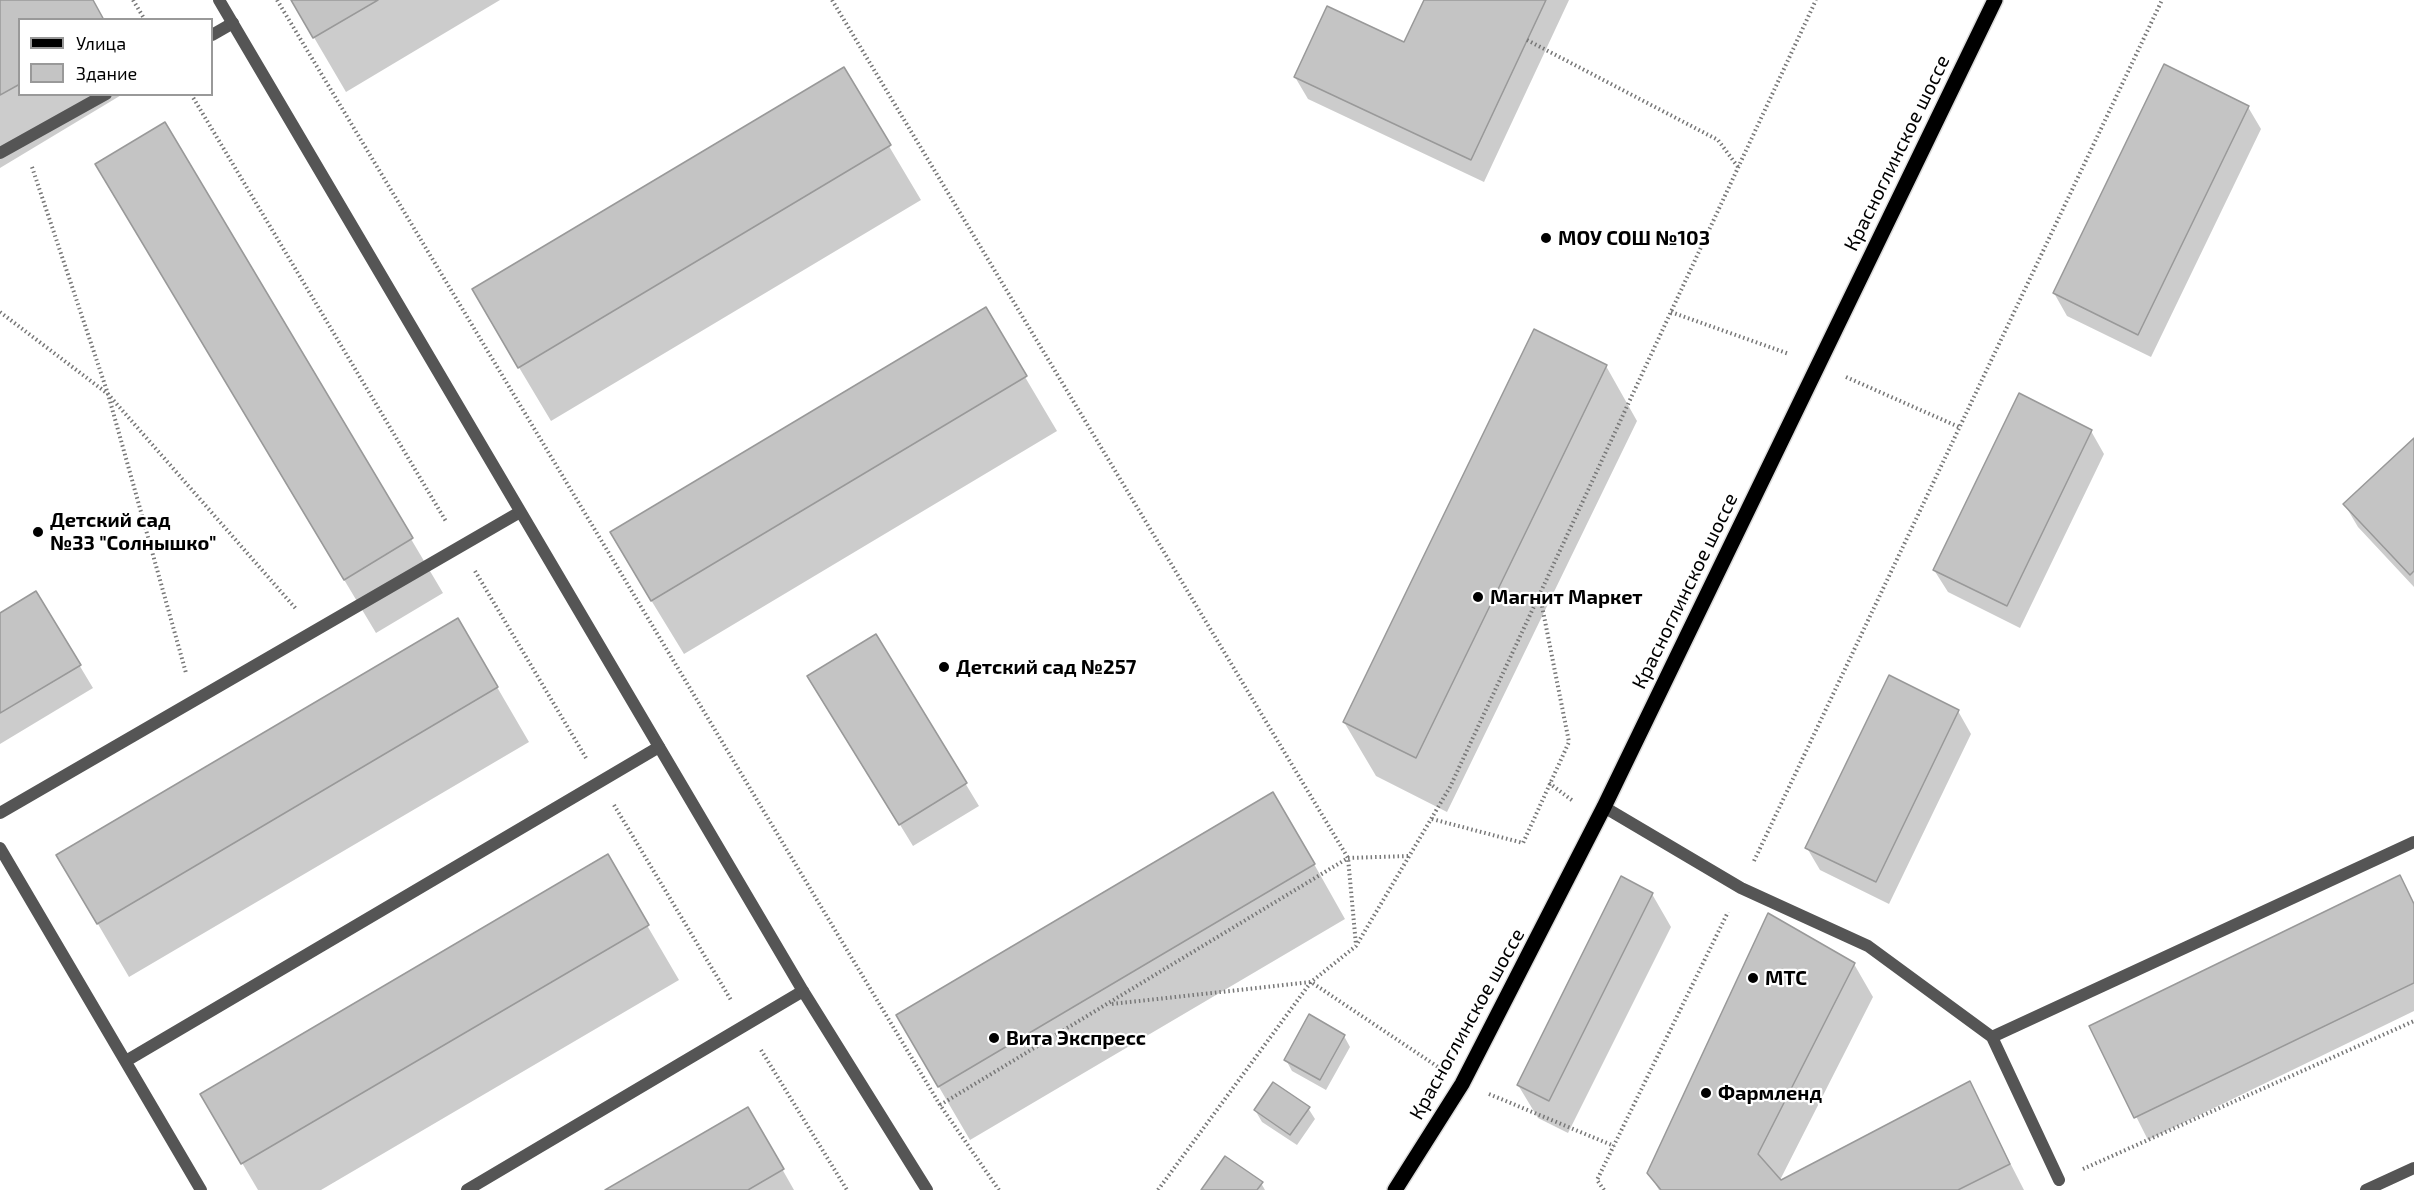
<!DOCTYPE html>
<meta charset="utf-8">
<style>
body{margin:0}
#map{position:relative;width:2414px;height:1190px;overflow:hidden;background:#fff;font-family:"Exo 2",sans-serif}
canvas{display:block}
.legend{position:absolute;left:18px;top:18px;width:195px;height:78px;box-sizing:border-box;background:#fff;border:2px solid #999;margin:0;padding:8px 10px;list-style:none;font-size:18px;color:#000}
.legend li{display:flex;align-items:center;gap:12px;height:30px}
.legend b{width:30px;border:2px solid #999}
</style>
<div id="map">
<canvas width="2414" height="1190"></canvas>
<ul class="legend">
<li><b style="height:8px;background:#000"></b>Улица</li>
<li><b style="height:16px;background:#c4c4c4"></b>Здание</li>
</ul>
</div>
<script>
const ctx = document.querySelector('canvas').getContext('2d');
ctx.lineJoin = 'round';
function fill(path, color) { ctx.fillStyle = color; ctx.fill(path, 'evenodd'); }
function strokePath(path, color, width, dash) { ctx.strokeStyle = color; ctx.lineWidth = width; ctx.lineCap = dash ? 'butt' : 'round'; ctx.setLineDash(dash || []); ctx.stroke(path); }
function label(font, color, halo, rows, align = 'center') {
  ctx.font = font + ' "Exo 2",sans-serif'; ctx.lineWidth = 4.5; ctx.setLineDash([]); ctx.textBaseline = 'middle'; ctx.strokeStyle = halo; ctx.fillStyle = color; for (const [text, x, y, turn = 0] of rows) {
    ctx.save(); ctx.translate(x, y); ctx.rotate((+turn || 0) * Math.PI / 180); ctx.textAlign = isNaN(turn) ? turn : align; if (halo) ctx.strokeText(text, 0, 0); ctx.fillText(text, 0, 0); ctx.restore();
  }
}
const shadow = new Path2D(`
 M0,0H91L20,20V94H123L0,168Z
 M292,0H500L346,92Z
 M1426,0H1569L1484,182L1308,99L1295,77L1405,44Z
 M843,69L921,200L551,421L505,344Z
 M2248,107L2261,129L2151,357L2067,316L2054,293Z
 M165,124L443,593L376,633L128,219Z
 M1606,366L1637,421L1447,812L1376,776L1344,722Z
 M1025,377L1057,431L684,654L643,587Z
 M2091,431L2104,454L2020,628L1948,592L1934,570Z
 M2414,440V587L2358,527L2345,505Z
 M36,593L93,688L0,744V615Z
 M458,620L529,742L129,977L58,856Z
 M876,636L979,806L913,846L823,699Z
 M1958,711L1971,734L1889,904L1820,870L1807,848Z
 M607,857L679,980L321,1190H258L202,1095Z
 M1314,864L1345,919L970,1140L929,1070Z
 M2400,877L2414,903V1011L2148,1140L2091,1027Z
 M1652,894L1671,927L1568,1133L1538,1118L1518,1085Z
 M1854,964L1873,997L1779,1182L1969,1083L2024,1190H1659L1649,1173Z
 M1344,1036L1350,1047L1326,1090L1292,1071L1286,1060Z
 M1308,1108L1315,1119L1297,1145L1262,1122L1255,1110Z
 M748,1109L794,1190H608Z
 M1261,1183L1265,1190H1203Z`);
const building = new Path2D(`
 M0,0H93L104,20H20V84L0,95Z
 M291,0H378L313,38Z
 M1424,0H1546L1471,160L1294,77L1327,6L1404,42Z
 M2164,64L2249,106L2138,335L2053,293Z
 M844,67L891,145L518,368L472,289Z
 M165,122L413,538L344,580L95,164Z
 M986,307L1027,376L651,601L610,532Z
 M1534,329L1607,365L1416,758L1343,722Z
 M2019,393L2092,430L2007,606L1933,570Z
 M2414,438V571L2410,575L2343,504Z
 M36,591L81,665L0,713V613Z
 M458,618L498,687L97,924L56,855Z
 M876,634L967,783L899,825L807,676Z
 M1889,675L1959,710L1876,882L1805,848Z
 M1273,792L1315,864L938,1087L896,1015Z
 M608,854L649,925L241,1164L200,1094Z
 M2400,875L2414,904V983L2134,1118L2089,1026Z
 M1621,876L1653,893L1549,1101L1517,1085Z
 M1768,913L1855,963L1758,1154L1781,1180L1970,1081L2010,1164L1958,1190H1661L1647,1173Z
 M1309,1014L1345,1035L1320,1080L1284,1060Z
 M1273,1082L1310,1107L1290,1135L1254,1110Z
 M748,1107L784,1169L748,1190H605Z
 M1225,1156L1263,1182L1257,1190H1201Z`);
const path = new Path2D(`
 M133,0L145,20
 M277,0L940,1105
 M832,0L1348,858L1356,945
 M1527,40L1718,140L1738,167
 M191,94L447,523
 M32,167L108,394L186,673
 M0,312L108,394L297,610
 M1671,312L1789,354
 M1846,377L1959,427
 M475,571L586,758
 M1549,783L1573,801
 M614,805L731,1000
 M1432,819L1523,843L1569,742L1540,596
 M1754,861L2162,0
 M1112,1004L1311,982L1438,1067
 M761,1050L847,1190
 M1489,1094L1614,1146
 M2083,1169L2414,1021
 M999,1190L940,1105L1348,858L1409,856
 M1158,1190L1311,982L1356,946L1450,787L1816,0
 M1604,1190L1597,1180L1728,912`);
const lane = new Path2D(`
 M212,35L233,23
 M0,153L106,94
 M1604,807L1741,888L1868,946L1992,1037L2059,1180
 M0,813L520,512
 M0,848L201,1190
 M1992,1037L2414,842
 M126,1061L659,747
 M467,1190L803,991`);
const street = new Path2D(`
 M219,0L803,991L927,1190
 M2366,1190L2414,1168`);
const primary = new Path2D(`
 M1395,1190L1462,1084L1604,807L1995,0`);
const markers = [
 [1546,238,6,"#000"],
 [38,532,6,"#000"],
 [1478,597,6,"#000"],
 [944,667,6,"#000"],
 [1753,978,6,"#000"],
 [994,1038,6,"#000"],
 [1706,1093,6,"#000"]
];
const streetNames = [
 ["Красноглинское шоссе",1897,153,-64],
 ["Красноглинское шоссе",1685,591,-64],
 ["Красноглинское шоссе",1467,1024,-61]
];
const poiNames = [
 ["МОУ СОШ №103",1558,238],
 ["Детский сад",50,520],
 ["№33 \"Солнышко\"",50,543],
 ["Магнит Маркет",1490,597],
 ["Детский сад №257",956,667],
 ["МТС",1765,978],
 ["Вита Экспресс",1006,1038],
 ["Фармленд",1718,1093]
];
fill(shadow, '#0003');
fill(building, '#c4c4c4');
strokePath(building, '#999', 1.5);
strokePath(primary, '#dbdbdb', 18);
strokePath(path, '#777', 4, [1.5, 3]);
strokePath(lane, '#555', 12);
strokePath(street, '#555', 12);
strokePath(primary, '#000', 15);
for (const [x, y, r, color] of markers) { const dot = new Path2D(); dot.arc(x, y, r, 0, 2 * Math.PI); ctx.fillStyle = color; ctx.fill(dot); strokePath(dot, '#fff', 2); }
label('20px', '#000', '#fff', streetNames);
label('bold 20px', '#000', '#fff', poiNames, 'left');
</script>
